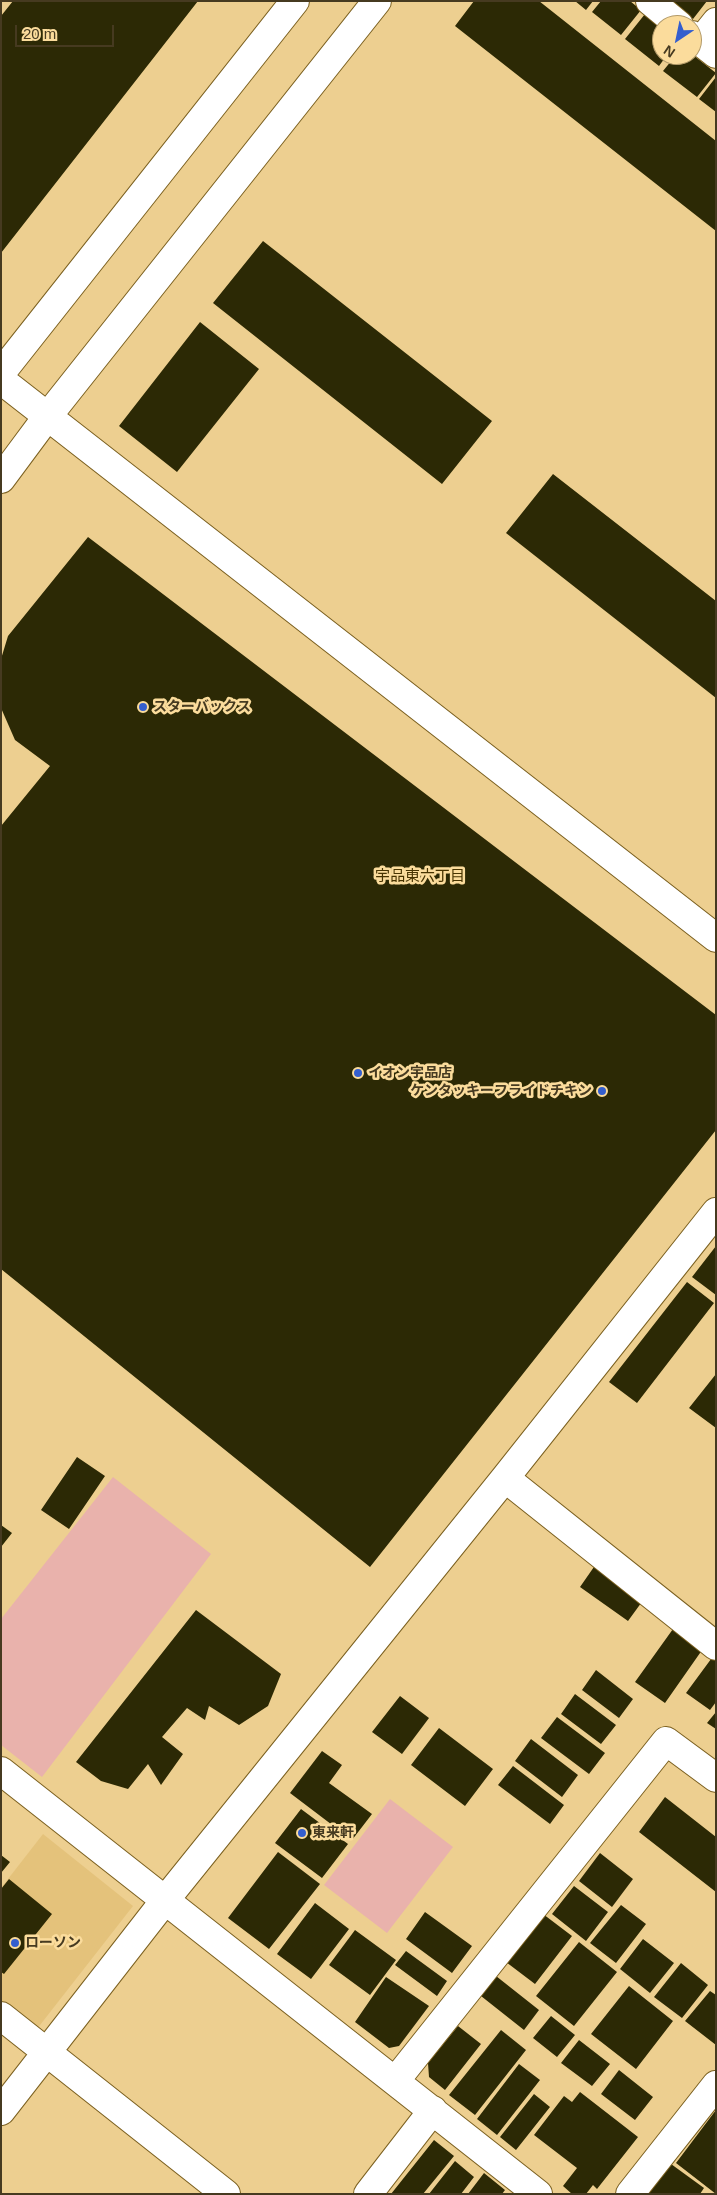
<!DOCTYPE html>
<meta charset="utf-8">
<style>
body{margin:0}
#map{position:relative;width:717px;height:2195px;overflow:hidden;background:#edcf90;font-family:Arial,sans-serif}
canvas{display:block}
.frame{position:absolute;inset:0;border:2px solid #463a20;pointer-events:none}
.north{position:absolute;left:652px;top:15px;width:50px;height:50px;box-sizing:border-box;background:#fbdc9c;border:1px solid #b39b6a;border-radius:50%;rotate:214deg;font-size:14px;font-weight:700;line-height:20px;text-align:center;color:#463a20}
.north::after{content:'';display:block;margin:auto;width:18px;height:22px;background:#345ece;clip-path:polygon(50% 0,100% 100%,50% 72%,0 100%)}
.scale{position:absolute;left:15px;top:25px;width:99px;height:22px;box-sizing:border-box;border:2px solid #463a20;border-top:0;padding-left:6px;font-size:15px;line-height:18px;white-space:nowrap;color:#463a20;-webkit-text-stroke:4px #fbdc9c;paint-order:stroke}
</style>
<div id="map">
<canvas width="717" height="2195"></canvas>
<div class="frame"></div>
<div class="north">N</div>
<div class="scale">20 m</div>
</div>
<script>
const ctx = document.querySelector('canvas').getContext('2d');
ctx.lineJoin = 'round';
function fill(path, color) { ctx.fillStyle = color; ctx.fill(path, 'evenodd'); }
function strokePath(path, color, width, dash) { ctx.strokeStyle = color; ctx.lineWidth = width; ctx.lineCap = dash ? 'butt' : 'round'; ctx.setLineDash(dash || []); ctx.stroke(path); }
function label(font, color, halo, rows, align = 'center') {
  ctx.font = font + ' Arial,"Noto Sans JP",sans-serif'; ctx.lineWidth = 5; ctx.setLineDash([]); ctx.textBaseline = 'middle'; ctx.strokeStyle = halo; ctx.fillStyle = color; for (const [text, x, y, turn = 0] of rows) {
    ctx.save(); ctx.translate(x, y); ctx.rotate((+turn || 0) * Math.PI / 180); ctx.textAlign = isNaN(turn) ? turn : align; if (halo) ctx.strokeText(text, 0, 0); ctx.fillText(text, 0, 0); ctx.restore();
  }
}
const built = new Path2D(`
 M43,1834L133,1906L33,2034L1,2009V1888Z`);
const green = new Path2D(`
 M113,1477L211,1554L42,1777L1,1745V1619Z
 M390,1799L453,1847L387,1933L324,1885Z`);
const building = new Path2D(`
 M13,1H198L1,253V16Z
 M474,1H539L716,141V231L455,26Z
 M575,1H593L586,10Z
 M601,1H630L641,10L621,35L592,12Z
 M671,1H707L693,19Z
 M645,14L662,27V55H667L659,66L625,39Z
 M676,55H693L716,73L697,97L663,71Z
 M716,77V112L699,99Z
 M263,241L492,421L442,484L213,303Z
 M200,322L259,369L177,472L119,426Z
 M553,474L716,601V698L506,533Z
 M88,537L716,1015V1130L370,1567L1,1269V826L50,766L15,740L1,708V659L8,636Z
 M716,1246V1295L692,1277Z
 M687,1282L714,1303L637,1403L609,1382Z
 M716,1374V1428L689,1408Z
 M77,1457L105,1476L69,1529L41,1510Z
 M1,1525L12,1533L1,1547Z
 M596,1564L644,1599L628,1621L580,1587Z
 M196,1610L281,1674L268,1706L239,1725L209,1706L205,1720L187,1708L162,1737L183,1754L161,1785L148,1764L128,1789L101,1781L76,1762Z
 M678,1622L707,1643L665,1703L635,1682Z
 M714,1655L716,1656V1702L710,1710L686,1693Z
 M596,1670L633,1699L619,1718L582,1690Z
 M575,1694L616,1725L601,1744L561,1714Z
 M400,1696L429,1718L402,1754L372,1732Z
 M716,1712V1729L707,1723Z
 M557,1717L605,1753L589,1774L541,1738Z
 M439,1728L493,1769L465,1806L411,1765Z
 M531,1739L578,1775L562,1797L515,1761Z
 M322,1751L342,1765L329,1783L372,1814L352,1840L290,1793Z
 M513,1766L564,1805L550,1824L498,1785Z
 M665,1797L716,1837V1892L639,1832Z
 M301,1809L348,1844L322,1878L275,1843Z
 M278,1852L320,1884L269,1949L228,1918Z
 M600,1853L633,1879L612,1907L579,1881Z
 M1,1855L10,1862L1,1873Z
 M9,1879L52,1914L4,1974L1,1972V1889Z
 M574,1886L608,1912L586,1941L552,1914Z
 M315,1903L349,1929L311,1979L277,1954Z
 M621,1905L646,1924L616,1963L590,1943Z
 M425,1912L472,1946L452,1973L406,1939Z
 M543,1914L572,1936L535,1984L506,1962Z
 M355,1930L396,1960L370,1995L329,1965Z
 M643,1939L674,1963L650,1993L620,1969Z
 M579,1942L617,1972L574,2026L536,1996Z
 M406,1951L447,1981L437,1996L395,1965Z
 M681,1963L708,1985L682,2018L654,1997Z
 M496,1976L539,2010L524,2030L481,1996Z
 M386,1977L429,2006L399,2046L389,2048L355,2022Z
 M629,1986L673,2021L636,2069L591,2034Z
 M710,1991L716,1995V2045L685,2021Z
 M551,2016L575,2035L557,2057L533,2038Z
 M458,2026L481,2044L445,2090L429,2077L428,2063Z
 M501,2030L526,2050L475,2115L449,2095Z
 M579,2040L610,2064L592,2086L561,2063Z
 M519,2064L540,2080L497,2135L477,2119Z
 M619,2070L653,2097L635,2120L601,2094Z
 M580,2092L638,2137L597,2189L593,2185L586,2194H572L563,2186L577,2168L534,2135L564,2096L572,2102Z
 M534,2094L550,2107L516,2150L500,2137Z
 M716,2110V2194L676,2163Z
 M434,2140L454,2156L423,2194H391Z
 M455,2161L474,2177L461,2194H429Z
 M671,2164L704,2188L700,2194H648Z
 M484,2173L505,2190L502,2194H468Z`);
const minor = new Path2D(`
 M650,1L679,25
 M692,35L716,54
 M700,42L716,22
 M1,373L295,1
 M1,380L716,938
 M1,479L47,417L377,1
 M505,1478L716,1646
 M1,1771L538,2194
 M1,2016L226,2194
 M396,2080L666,1741L716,1778
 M1,2111L166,1899L505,1478L716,1212
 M368,2194L433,2110
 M630,2194L716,2085`);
const markers = [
 [143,707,5,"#345ece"],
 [358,1073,5,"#345ece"],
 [602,1091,5,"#345ece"],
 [302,1833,5,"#345ece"],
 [15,1943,5,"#345ece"]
];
const poiNames = [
 ["スターバックス",153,707],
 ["イオン宇品店",368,1073],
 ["ケンタッキーフライドチキン",592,1091,"right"],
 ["東来軒",312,1833],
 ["ローソン",25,1943]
];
const neighbourhoodNames = [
 ["宇品東六丁目",420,877]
];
fill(built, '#e4c27b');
fill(green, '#e9b2ac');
fill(building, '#2c2905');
strokePath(minor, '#7b6020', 30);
strokePath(minor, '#fff', 28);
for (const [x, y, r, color] of markers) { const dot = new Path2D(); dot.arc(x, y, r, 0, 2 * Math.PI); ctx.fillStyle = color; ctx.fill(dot); strokePath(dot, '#fbdc9c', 2); }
label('bold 14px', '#463a20', '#fbdc9c', poiNames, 'left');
label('15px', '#473300', '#fbdc9c', neighbourhoodNames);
</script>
